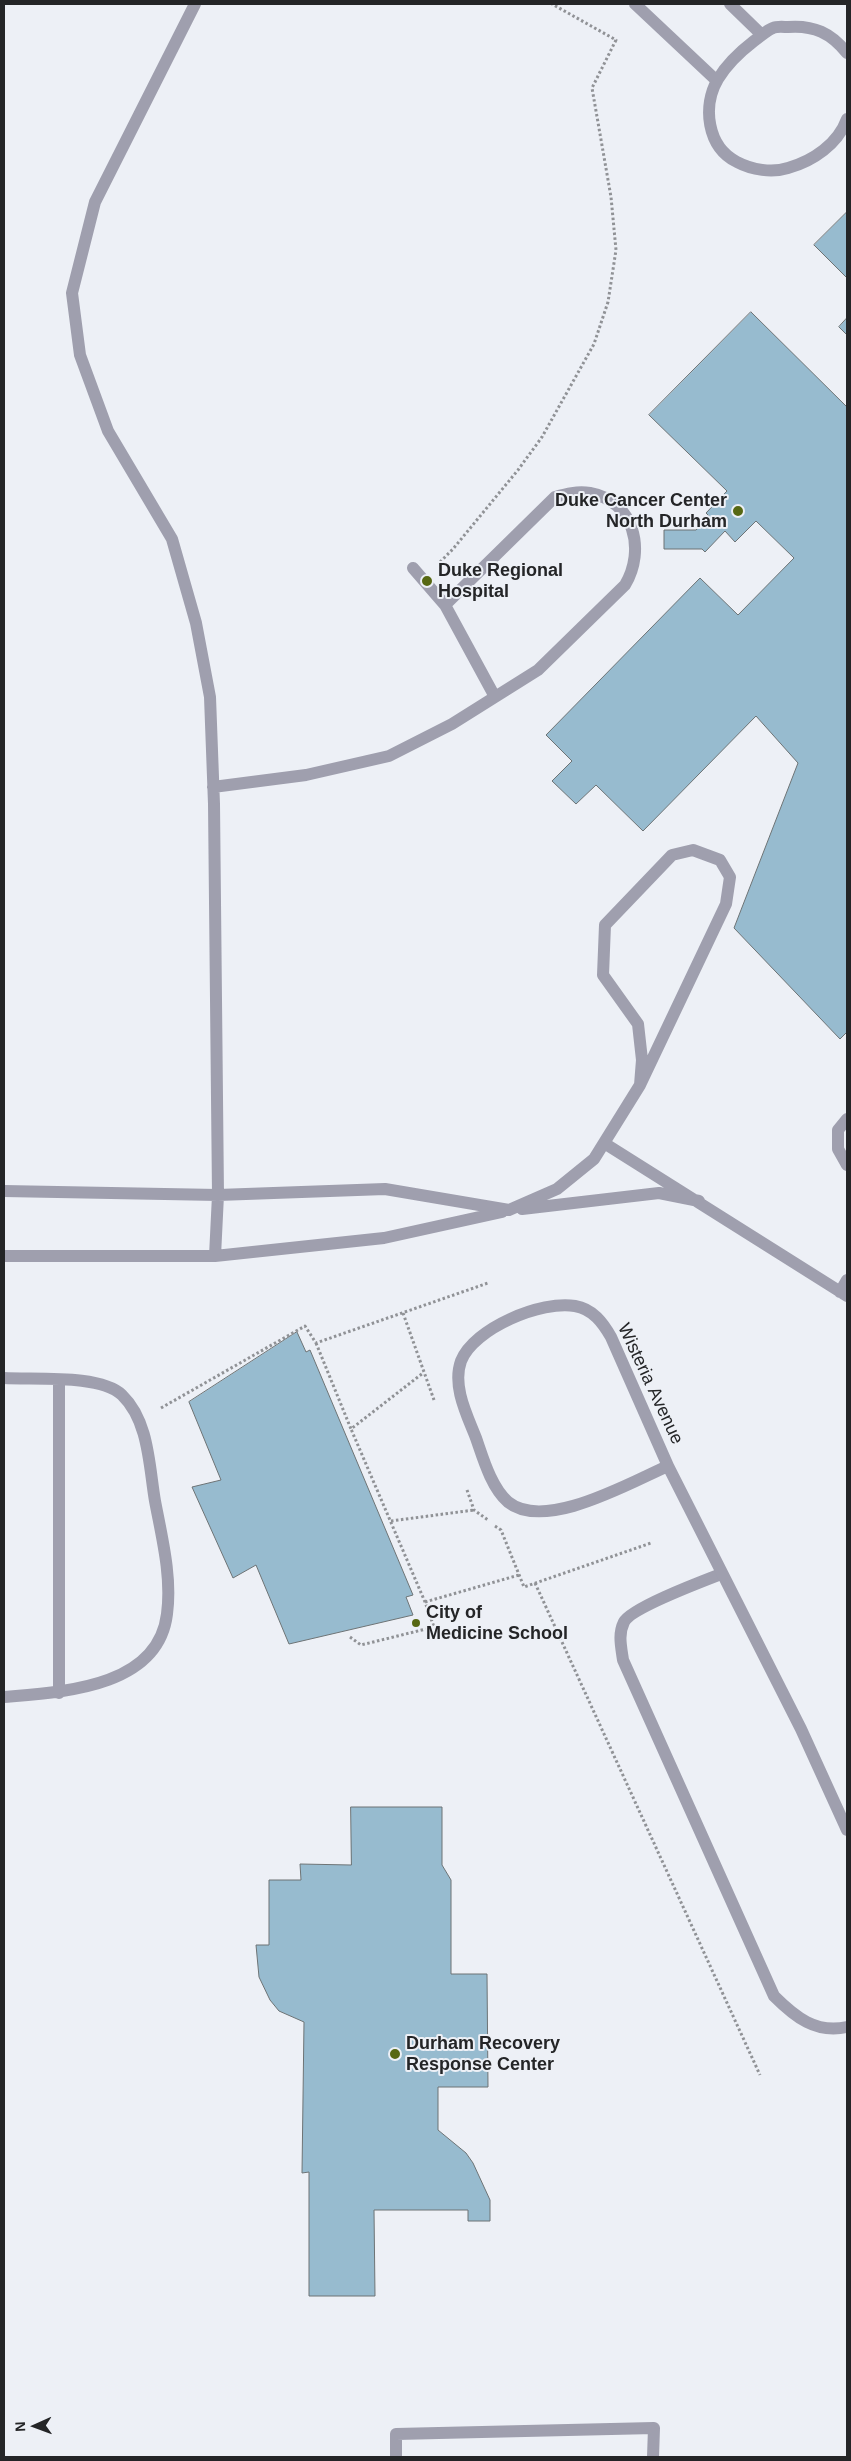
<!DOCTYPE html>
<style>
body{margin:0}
#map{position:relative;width:851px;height:2461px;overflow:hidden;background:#edf0f6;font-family:Helvetica,sans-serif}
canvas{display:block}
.frame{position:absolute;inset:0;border:5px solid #242527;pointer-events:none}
.north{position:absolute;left:10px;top:2401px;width:50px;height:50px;-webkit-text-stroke:4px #edf0f6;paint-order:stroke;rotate:268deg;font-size:14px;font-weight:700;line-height:20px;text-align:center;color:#242527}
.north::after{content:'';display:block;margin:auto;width:18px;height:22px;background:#242527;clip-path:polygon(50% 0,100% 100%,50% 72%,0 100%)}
</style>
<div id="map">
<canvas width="851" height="2461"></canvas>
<div class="frame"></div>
<div class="north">N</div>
</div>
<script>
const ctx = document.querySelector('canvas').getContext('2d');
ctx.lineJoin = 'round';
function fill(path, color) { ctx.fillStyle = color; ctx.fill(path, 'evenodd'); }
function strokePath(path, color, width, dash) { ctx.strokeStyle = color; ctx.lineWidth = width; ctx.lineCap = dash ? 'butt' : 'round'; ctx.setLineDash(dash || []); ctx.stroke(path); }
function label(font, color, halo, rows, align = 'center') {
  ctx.font = font + ' Helvetica,sans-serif'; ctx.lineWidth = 4; ctx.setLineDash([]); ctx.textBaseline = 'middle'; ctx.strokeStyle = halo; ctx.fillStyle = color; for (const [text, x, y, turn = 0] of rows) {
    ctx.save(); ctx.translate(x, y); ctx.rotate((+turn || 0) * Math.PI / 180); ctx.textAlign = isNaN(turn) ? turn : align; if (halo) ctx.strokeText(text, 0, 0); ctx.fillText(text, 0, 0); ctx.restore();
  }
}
const building = new Path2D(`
 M847,212V278L814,245Z
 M751,312L847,407V1032L840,1039L734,928L798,763L756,716L643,831L596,785L576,804L552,781L572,761L546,735L700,578L738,615L794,558L756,521L735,542L725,531L705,552L702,549H664V530H696L710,517L706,513L727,491L649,415Z
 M847,318V335L839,327Z
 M297,1332L306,1352L310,1350L413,1595L406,1597L413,1615L289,1644L256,1565L233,1578L192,1487L221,1480L189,1402Z
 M351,1807H442V1865L451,1880V1974H487L488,2087H438V2130L466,2153L473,2163L490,2200V2221H468V2210H374L375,2296H309V2172L302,2173L304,2022L279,2011L270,2000L259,1977L256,1945H269V1880H301L300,1864L351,1865Z`);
const path = new Path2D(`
 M440,562L453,549L518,470L542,437L594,344L608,302L616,250L611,197L592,88L616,40L552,4
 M403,1313L434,1400
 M316,1343L351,1429L423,1373
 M161,1408L305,1326L316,1343L488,1283
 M467,1490L474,1510L488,1520
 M391,1521L474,1510
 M495,1526L501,1530L524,1587L651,1543
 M535,1583L760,2075
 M425,1602L519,1575
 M350,1637L361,1645L434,1627L425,1602L351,1429`);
const service = new Path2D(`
 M195,4L95,202L72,293L80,355L108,431L172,539L196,623L210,697L214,804L218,1195L215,1256
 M635,4L717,81
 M730,4L762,35
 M847,53C831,33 814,25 788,27C784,27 777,26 773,28C767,30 760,37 754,41C741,51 727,64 718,79C702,106 707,147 737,162C752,170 772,173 788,168C813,161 838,144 847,119
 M413,568L445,605L495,697
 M213,787L306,775L389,756L452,724L538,670L625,585C646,550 634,501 590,493C577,491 566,494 555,497L445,605
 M847,1119L838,1130V1149L847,1165
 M604,1143L847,1296
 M4,1191L218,1195L385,1189L509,1210L557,1189L594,1159L640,1085L726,904L730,877L720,860L693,850L672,855L605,925L603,975L638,1024L642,1060L640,1085
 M522,1209L659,1193L699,1201
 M4,1256H215L384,1238L502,1212
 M840,1292L847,1280
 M4,1378C34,1380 100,1374 122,1395C149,1421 149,1466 155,1501C162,1538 172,1577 167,1614C158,1688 62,1692 4,1697
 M721,1574C703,1581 631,1608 624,1622C618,1634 621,1646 623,1660L774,1996C795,2017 816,2034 847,2027
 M59,1693V1381
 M396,2457V2434L654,2428L653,2457`);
const minor = new Path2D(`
 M668,1466C631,1482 545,1532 508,1502C491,1487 483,1458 476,1438C467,1415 452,1386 461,1361C474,1328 542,1300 575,1306C593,1309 603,1323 611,1337L668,1466L801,1729L847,1830`);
const markers = [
 [738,511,6,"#576813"],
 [427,581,6,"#576813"],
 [416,1623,5,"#576813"],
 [395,2054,6,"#576813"]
];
const poiNames = [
 ["Duke Cancer Center",727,501,"right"],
 ["North Durham",727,522,"right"],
 ["Duke Regional",438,571],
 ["Hospital",438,592],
 ["City of",426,1613],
 ["Medicine School",426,1634],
 ["Durham Recovery",406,2044],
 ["Response Center",406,2065]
];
const streetNames = [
 ["Wisteria Avenue",650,1384,65]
];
fill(building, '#97bbcf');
strokePath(building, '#6d7375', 1);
strokePath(path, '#909296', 3, [2.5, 2.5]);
strokePath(service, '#9f9fae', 12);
strokePath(minor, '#9f9fae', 12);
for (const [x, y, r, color] of markers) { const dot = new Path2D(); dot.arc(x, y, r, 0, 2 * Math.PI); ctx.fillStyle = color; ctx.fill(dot); strokePath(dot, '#edf0f6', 2); }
label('bold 18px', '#242527', '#edf0f6', poiNames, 'left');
label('18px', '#242527', '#edf0f6', streetNames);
</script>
